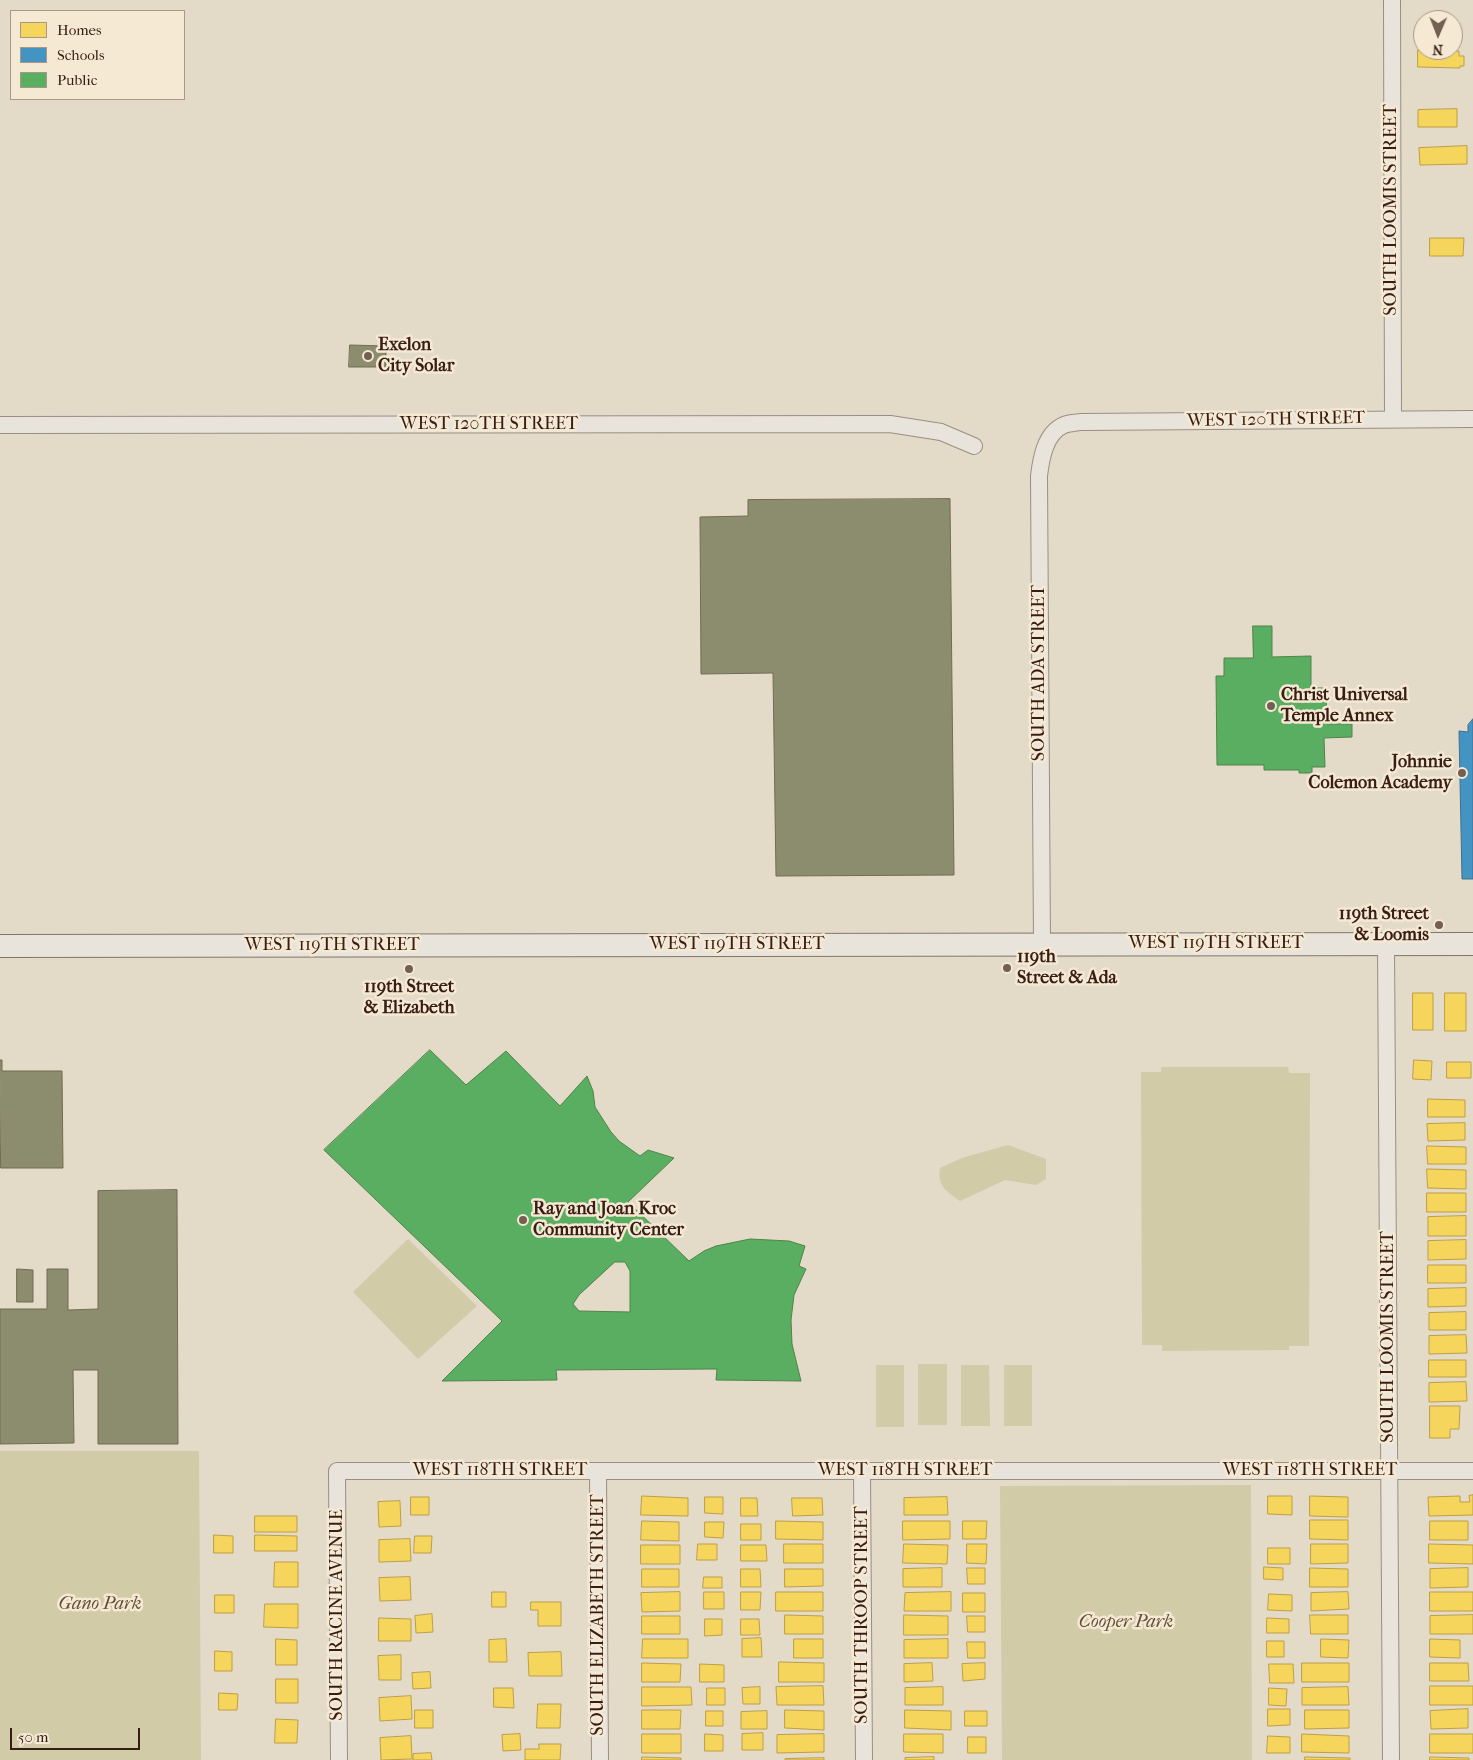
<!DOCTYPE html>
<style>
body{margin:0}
#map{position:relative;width:1473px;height:1760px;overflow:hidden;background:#e4dac8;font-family:"IM FELL French Canon",serif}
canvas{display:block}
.legend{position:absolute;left:10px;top:10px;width:175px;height:90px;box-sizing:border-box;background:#f5e9d3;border:1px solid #a99787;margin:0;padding:6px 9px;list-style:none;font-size:15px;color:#381d14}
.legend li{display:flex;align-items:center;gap:10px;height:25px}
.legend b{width:25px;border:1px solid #a99787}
.north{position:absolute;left:1413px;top:10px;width:50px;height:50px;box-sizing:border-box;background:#f5e9d3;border:1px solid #a99787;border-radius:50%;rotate:181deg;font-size:14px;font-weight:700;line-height:20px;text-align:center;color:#381d14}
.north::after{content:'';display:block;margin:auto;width:18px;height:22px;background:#745f53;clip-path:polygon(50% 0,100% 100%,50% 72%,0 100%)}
.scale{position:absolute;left:10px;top:1728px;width:130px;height:22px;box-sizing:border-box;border:2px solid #381d14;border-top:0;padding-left:6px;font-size:15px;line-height:18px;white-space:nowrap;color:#381d14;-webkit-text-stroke:4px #f5e9d3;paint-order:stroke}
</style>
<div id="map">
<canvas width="1473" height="1760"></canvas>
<ul class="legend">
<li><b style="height:14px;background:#f6d55c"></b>Homes</li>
<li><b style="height:14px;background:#4393c3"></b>Schools</li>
<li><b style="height:14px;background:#5aae61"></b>Public</li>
</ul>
<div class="north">N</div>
<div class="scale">50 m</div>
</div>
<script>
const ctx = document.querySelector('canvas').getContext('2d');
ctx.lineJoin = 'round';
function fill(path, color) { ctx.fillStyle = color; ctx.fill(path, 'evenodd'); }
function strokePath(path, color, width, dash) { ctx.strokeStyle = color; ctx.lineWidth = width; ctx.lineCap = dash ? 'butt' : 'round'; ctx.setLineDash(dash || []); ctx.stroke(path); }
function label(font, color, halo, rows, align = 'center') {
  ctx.font = font + ' "IM FELL French Canon",serif'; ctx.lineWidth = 5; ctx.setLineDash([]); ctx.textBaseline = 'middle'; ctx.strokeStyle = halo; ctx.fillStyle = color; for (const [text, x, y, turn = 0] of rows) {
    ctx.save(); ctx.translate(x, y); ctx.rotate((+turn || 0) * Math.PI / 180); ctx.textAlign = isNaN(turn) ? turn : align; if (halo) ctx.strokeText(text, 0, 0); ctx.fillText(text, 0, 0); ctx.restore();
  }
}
const green = new Path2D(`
 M1161,1067H1288L1289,1073H1310L1309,1346H1289V1350L1162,1351V1345H1142L1141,1072H1161Z
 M1008,1145L1046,1159V1179L1036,1185L1005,1180L960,1201C947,1192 937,1186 940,1168L962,1158Z
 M408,1239L477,1306L418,1359L353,1292Z
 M918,1364H947V1425H918Z
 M876,1365H904V1427H876Z
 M961,1365H989L990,1426H961Z
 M1004,1365H1032V1426H1004Z
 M0,1451H199L201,1760H0Z
 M1251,1485L1252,1760H1002L1000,1486Z`);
const homes = new Path2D(`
 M1424,18H1455L1454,37H1453V20H1423V36H1419V20L1424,19Z
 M1418,50L1459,51V56H1464V66H1460V68L1418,67Z
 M1457,109V127H1418V110Z
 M1467,146V164L1420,165L1419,148Z
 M1430,238H1464L1463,256H1430Z
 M1413,993H1433V1030H1413Z
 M1445,993H1466V1031H1445Z
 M1414,1060L1432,1061L1431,1080L1413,1079Z
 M1447,1062H1471V1078H1447Z
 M1428,1099L1465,1100V1117H1428Z
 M1465,1123V1140L1428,1141L1427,1124Z
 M1427,1146L1466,1147V1164H1428Z
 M1427,1169L1466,1170V1189L1428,1188Z
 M1427,1193H1466V1212H1427Z
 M1466,1216V1236H1428V1217Z
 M1466,1240V1259L1428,1260V1241Z
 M1428,1265H1466V1283H1428Z
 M1466,1288V1306L1428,1307V1289Z
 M1466,1312V1330H1429V1313Z
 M1466,1335L1467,1353L1429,1354V1336Z
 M1429,1360H1466V1377H1429Z
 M1466,1382L1467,1401L1429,1402V1383Z
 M1430,1406H1460L1459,1429H1450V1438H1430Z
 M1473,1495V1515L1429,1516L1428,1497L1460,1496V1502H1470L1469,1496Z
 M642,1496L688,1498V1516L641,1515Z
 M1268,1496H1292V1515L1268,1514Z
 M1310,1496L1348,1497V1517L1310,1516Z
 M411,1497H429V1515H411Z
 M705,1497H723V1514L705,1513Z
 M947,1497L948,1515H904V1498Z
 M741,1498H757L758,1516H741Z
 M792,1498H822L823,1515L793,1516Z
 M400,1501L401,1526L379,1527L378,1502Z
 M255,1516H297V1532H255Z
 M1310,1520H1348V1540L1310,1539Z
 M642,1521L679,1522V1541L641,1540Z
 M776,1521L823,1522V1540L776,1539Z
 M903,1521H950V1539L903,1540Z
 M963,1521H987L986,1539H963Z
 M1430,1521H1468V1540H1430Z
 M705,1522H724L723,1538L705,1537Z
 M741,1524H761V1540H741Z
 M214,1535L233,1536V1553H214Z
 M255,1535L297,1536V1551H255Z
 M415,1536H432L431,1553H414Z
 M410,1539L411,1561L379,1562V1540Z
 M698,1544H717V1560H697Z
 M784,1544H823V1563H784Z
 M904,1544L948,1545L947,1564L903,1563Z
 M967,1544H987L986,1564L967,1563Z
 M1311,1544H1348V1563L1311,1564Z
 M1429,1544L1473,1545V1564L1429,1563Z
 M641,1545H680V1564H641Z
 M741,1545H766L767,1561H741Z
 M1268,1548H1290V1564H1268Z
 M275,1562H298V1587H274Z
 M1264,1567L1283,1568V1580L1264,1579Z
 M942,1568V1587H903V1569Z
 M967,1568H985V1584H968Z
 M1310,1568L1348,1569V1587H1310Z
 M1468,1568V1587L1430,1588V1569Z
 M642,1569H679V1587H642Z
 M741,1569H760L761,1587H741Z
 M785,1569H823V1586L785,1587Z
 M410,1577L411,1600L380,1601L379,1578Z
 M704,1577H722V1588H703Z
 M492,1592H506V1607H492Z
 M680,1592V1611L642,1612L641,1593Z
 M704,1592H724V1609H704Z
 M741,1592H761L760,1610H741Z
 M776,1592H823V1611H776Z
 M951,1592V1611H904L905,1593Z
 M1348,1592L1349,1609L1311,1611V1593Z
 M1430,1592H1473V1611H1430Z
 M963,1593H985V1612H963Z
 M1269,1594L1292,1595V1611L1268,1610Z
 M215,1595H234V1613H215Z
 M531,1602H561V1626H538V1610H531Z
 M265,1604H298V1628L264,1627Z
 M432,1614L433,1632L416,1633L415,1616Z
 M785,1615L823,1616V1634H785Z
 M904,1615L948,1616V1635H904Z
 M1310,1615H1348V1634H1311Z
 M1473,1615V1634H1430V1616Z
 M642,1616H680V1634H642Z
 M967,1616H985V1632H968Z
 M379,1618L411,1619V1641H379Z
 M1267,1618L1289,1619V1633H1267Z
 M705,1619H722V1635L705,1636Z
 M741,1619H759L760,1635H741Z
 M761,1638L762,1657H742V1639Z
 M276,1639L297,1640V1665H276Z
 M506,1639L507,1662H489V1640Z
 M643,1639H688V1658H642Z
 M794,1639H823V1658H794Z
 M948,1639V1658H904V1640Z
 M1321,1639L1349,1640L1348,1658L1321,1657Z
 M1430,1639L1460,1640V1658L1430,1657Z
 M1267,1641H1284V1657H1267Z
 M967,1642H985V1658H968Z
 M215,1651L232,1652V1671H215Z
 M561,1652L562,1676H529L528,1653Z
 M401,1655V1680H379L378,1656Z
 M779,1662L824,1663V1682H779Z
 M642,1663L681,1664L680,1682H642Z
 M932,1663L933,1681L904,1682V1664Z
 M985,1663V1679L963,1681L962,1664Z
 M1302,1663H1349V1682H1302Z
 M1430,1663H1468L1469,1681H1430Z
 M700,1664L724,1665V1682H700Z
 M1269,1664H1293L1294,1683H1270Z
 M430,1672L431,1688L413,1689L412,1673Z
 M276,1679H298V1703H276Z
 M823,1686L824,1705H777L776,1687Z
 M1430,1686H1473V1705H1430Z
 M642,1687H691L692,1705L642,1706Z
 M760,1687V1704H743L742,1688Z
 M943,1687V1705H905V1688Z
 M1348,1687L1349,1705H1302V1688Z
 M494,1688H513L514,1708L494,1707Z
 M707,1688H725V1705H707Z
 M1269,1688L1287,1689L1286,1706L1269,1705Z
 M219,1693L238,1694L237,1710H219Z
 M411,1696L412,1719L380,1721L379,1698Z
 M538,1704H561L560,1728H537Z
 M1268,1709H1290V1725L1268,1726Z
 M1468,1709V1728L1431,1729L1430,1711Z
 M415,1710H433V1728H415Z
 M642,1710H681L680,1729H642Z
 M785,1710L824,1711V1730L785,1728Z
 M905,1710L951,1711V1730L905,1728Z
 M1305,1710H1349V1728L1305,1729Z
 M706,1711H723V1726H706Z
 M767,1711V1729H741V1712Z
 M965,1711H987V1726H965Z
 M276,1719L298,1720L297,1743H275Z
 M763,1733V1750H742V1734Z
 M520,1734L521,1750L503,1751L502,1735Z
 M642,1734H681V1753H642Z
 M705,1734L723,1735V1751H705Z
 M824,1734V1752L777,1753V1735Z
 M904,1734H943V1753L904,1752Z
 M1302,1734L1349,1736V1753L1302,1752Z
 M1430,1734H1473V1753H1430Z
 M411,1736L412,1759L381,1760L380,1738Z
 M1268,1736L1290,1737V1753H1267Z
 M968,1737H986V1753H968Z
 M539,1744H561L560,1760H525V1749H539Z
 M431,1753L432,1760H413V1754Z
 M642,1757L681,1758V1760H642Z
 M934,1757V1760H905V1758Z
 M1305,1757L1350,1758V1760H1305Z
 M1430,1757L1469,1758V1760H1430Z
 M824,1758V1760H785V1759Z`);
const schools = new Path2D(`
 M1473,719V879H1462L1459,731L1468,732V725Z`);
const public = new Path2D(`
 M1253,626H1272V657L1311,656V688H1326L1327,724H1352V737L1324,738L1325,767H1312V773H1299V770H1264V765H1217L1216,676H1224V658H1253Z
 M430,1050L466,1085L506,1051L560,1106L587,1076L593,1091L595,1107L611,1132L619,1141L640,1156L648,1150L674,1158L628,1202L689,1261L704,1251L716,1246L750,1239L789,1241L805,1246L799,1266L806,1269L794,1295L791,1320L792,1344L801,1381L716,1380L717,1369L556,1370L557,1380L442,1381L502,1321L324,1150ZM615,1262H625L630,1271V1312L579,1311L573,1304L579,1295Z`);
const industry = new Path2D(`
 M350,345L386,346V367H349Z
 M950,499L954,875L776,876L773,673L701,674L700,517L748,516V500Z
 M0,1060H2V1071H62L63,1168H1Z
 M177,1190L178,1444H98V1370H73L74,1443L0,1444V1309H47V1269H68V1310L98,1309V1191Z
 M17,1269L33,1270V1302H17Z`);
const street = new Path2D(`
 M1392,0L1393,419
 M0,425L890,424L941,432L974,446
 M1042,944L1039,476C1041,459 1045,433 1064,425C1069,423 1075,423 1080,422L1473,419
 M1386,944L1391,1760
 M598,1471L600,1760
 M862,1471L864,1760
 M339,1760L337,1471H1473`);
const secondary = new Path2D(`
 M0,946L1473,944`);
const markers = [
 [368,356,5,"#745f53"],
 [1271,706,5,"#745f53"],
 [1462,773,5,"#745f53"],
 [1439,925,5,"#745f53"],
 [1007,968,5,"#745f53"],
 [409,969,5,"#745f53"],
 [523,1220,5,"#745f53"]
];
const streetNames = [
 ["SOUTH LOOMIS STREET",1392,210,-90],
 ["WEST 120TH STREET",1276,420,-1],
 ["WEST 120TH STREET",489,425],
 ["SOUTH ADA STREET",1040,673,-90],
 ["WEST 119TH STREET",1216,944],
 ["WEST 119TH STREET",737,945],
 ["WEST 119TH STREET",332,946],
 ["SOUTH LOOMIS STREET",1389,1337,-90],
 ["WEST 118TH STREET",500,1471],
 ["WEST 118TH STREET",905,1471],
 ["WEST 118TH STREET",1310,1471],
 ["SOUTH RACINE AVENUE",338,1615,-90],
 ["SOUTH ELIZABETH STREET",599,1615,-90],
 ["SOUTH THROOP STREET",863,1615,-90]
];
const poiNames = [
 ["Exelon",378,346],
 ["City Solar",378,367],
 ["Christ Universal",1281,696],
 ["Temple Annex",1281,717],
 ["Johnnie",1452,763,"right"],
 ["Colemon Academy",1452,784,"right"],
 ["119th Street",1429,915,"right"],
 ["& Loomis",1429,936,"right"],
 ["119th",1017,958],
 ["Street & Ada",1017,979],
 ["119th Street",409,988,"center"],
 ["& Elizabeth",409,1009,"center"],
 ["Ray and Joan Kroc",533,1210],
 ["Community Center",533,1231]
];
const parkNames = [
 ["Gano Park",100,1605],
 ["Cooper Park",1126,1623]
];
fill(green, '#d1cba7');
fill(homes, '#f6d55c');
strokePath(homes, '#bd9e46', 1);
fill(schools, '#4393c3');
strokePath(schools, '#40708e', 1);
fill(public, '#5aae61');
strokePath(public, '#50824a', 1);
fill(industry, '#8c8c6e');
strokePath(industry, '#736b53', 1);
strokePath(street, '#988e83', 18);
strokePath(secondary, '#7f756c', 24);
strokePath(street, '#e9e4db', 16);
strokePath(secondary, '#e9e4db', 22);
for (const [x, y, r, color] of markers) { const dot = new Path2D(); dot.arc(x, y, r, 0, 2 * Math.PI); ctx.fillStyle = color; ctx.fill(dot); strokePath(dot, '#f5e9d3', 2); }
label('18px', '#381d14', '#f5e9d3', streetNames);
label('bold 18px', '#381d14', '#f5e9d3', poiNames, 'left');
label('italic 18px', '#614e38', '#f5e9d3', parkNames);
</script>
